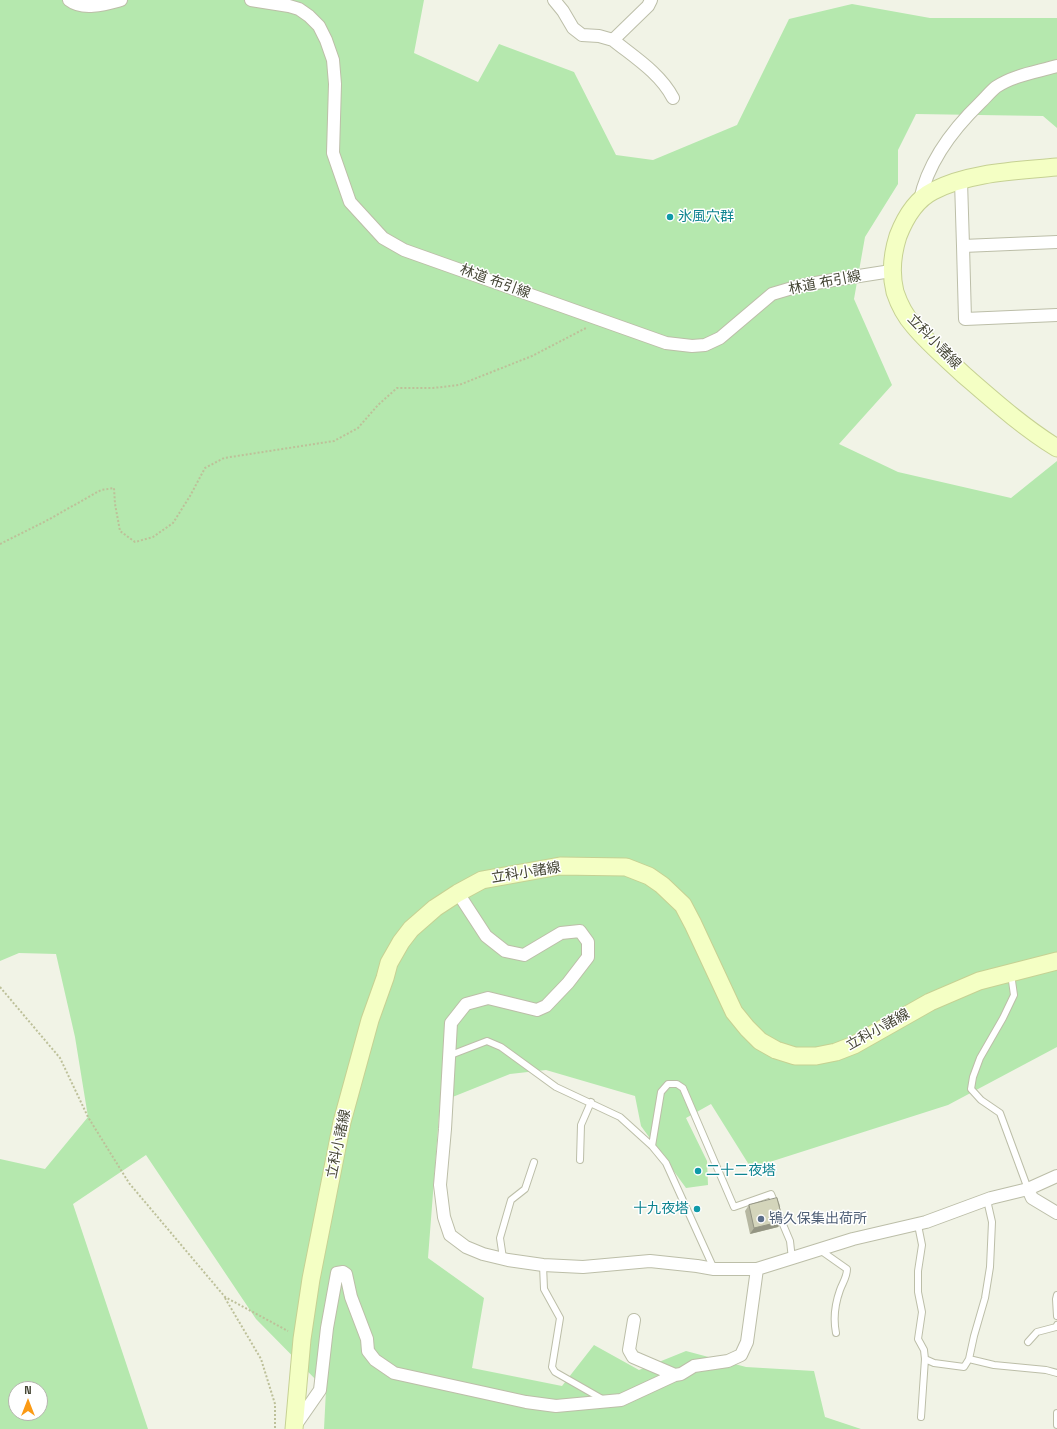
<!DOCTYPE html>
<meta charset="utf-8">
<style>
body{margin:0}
#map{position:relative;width:1057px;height:1429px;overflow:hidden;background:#f1f3e6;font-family:"Space Grotesk",sans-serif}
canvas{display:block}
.north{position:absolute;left:8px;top:1381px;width:40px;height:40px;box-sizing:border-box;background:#fff;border:1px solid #b5b5ae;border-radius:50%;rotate:0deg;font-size:11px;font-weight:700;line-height:16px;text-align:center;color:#454635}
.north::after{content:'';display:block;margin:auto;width:14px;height:18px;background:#fb9a14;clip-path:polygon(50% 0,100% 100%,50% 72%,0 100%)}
</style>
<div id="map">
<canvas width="1057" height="1429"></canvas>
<div class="north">N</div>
</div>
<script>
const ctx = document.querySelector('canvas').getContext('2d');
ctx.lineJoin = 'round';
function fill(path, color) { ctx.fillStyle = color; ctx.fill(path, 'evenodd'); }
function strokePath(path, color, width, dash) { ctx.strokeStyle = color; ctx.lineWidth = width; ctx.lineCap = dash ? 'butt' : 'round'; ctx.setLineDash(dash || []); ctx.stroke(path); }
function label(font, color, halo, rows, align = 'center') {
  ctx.font = font + ' "Space Grotesk","Noto Sans JP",sans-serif'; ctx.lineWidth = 3; ctx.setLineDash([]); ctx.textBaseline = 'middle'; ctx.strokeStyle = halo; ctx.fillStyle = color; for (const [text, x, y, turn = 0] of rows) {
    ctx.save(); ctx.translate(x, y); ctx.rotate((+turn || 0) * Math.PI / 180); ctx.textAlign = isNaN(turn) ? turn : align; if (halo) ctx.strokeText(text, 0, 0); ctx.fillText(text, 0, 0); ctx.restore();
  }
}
const green = new Path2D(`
 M0,0H424L414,53L478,82L499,44L574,72L616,155L653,160L737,125L789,19L852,4L930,18H1057V128L1043,116L916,114L898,150V184L865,237L854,299L892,385L839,444L898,472L1011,498L1057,461V1047L948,1105L751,1168L711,1104L686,1118L707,1161L708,1185L686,1188L641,1126L635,1096L546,1070L510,1074L440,1102L428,1258L484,1298L472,1368L562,1386L594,1345L639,1370L686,1351L746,1367L814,1371L825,1417L861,1429H324L326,1390L256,1319L146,1155L73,1204L148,1429H0V1159L45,1169L88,1117L75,1037L56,954L19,953L0,961ZM16,1389H40V1413H16Z`);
const path = new Path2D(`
 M0,544L46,521L101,490L114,488L115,504L120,531L135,542L153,537L173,523L190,496L205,468L224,458L334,441L358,428L378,405L397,388H433L459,385L532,356L586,328
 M0,987L60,1058L88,1117L129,1183L225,1297L288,1331
 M225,1298L261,1359L275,1404V1429`);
const service = new Path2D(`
 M1011,974L1014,995L1003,1018L980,1058L973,1077L971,1089L981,1100L1000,1113L1028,1189
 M448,1056L487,1041L501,1047L556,1087L620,1117L652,1146L666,1163L714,1269
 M652,1146L661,1092L668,1084H677L683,1088L734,1207L771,1194L776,1206
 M580,1160L581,1125L591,1102
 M779,1215L790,1241L792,1259
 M918,1225L922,1245L918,1271V1292L922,1312L918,1339L924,1350L925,1359L921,1417
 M820,1250L847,1269C847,1277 843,1282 840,1290C835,1304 833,1318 836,1333
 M503,1258L500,1238L511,1200L525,1189L534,1162
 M543,1265L544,1289L560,1318L552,1367L555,1372L604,1400
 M1057,1295L1056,1299L1057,1316
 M1028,1342L1037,1332L1056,1327L1057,1325
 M925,1359L934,1363L964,1367L969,1359L974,1336L985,1298L990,1267L992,1222L987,1200
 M969,1359L994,1365L1046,1370L1057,1373
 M1057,1413V1425`);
const minor = new Path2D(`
 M69,0C83,11 106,4 121,0
 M251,0L289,6L299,9L309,16L319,26L326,40L333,60L335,84L333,153L350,202L383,238L404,250L666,343L692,346L705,345L720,338L772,294L799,286L827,281L891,271
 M554,0L563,11L573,28L582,35L599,36L613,40L648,6L651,0
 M613,40C634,57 660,73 673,98
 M961,181L963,246
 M920,200C928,161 953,129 981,102C986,97 991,91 996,87C1014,75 1037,72 1057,66
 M1057,242L963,246L965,319L1057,315
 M458,893L486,936L505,951L524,955L561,933L580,931L588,942V957L568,983L546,1006L537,1010L488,998L466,1004L451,1023L445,1129L440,1185L444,1217L450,1235L466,1247L483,1254L508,1260L543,1265L583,1267L650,1261L697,1266L714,1269H757L853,1239L926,1222L991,1198L1028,1189L1032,1198L1057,1213
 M1028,1189L1057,1176
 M634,1320L629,1350L633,1357L675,1375
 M295,1426L320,1390L327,1328L337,1273L343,1272L346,1274L351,1297L367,1339L368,1351L375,1360L394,1373L526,1402L556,1406L621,1400L675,1375L681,1374L694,1366L728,1361L741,1355L747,1342L757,1269`);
const secondary = new Path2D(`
 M1057,167C1017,171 969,172 933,191C915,200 905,218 898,236C892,255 890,272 895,292C899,304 906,317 914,326C929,344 947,359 964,375C994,401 1023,427 1057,448
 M294,1429L302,1339L311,1279L342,1122L370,1020L385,978L389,963L401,942L411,929L435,908L458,893L482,880L560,866L626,867L649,876L662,885L683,905L693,924L734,1012L747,1028L760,1041L776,1050L795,1056H816L836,1052L854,1045L930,1002L979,981L1057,961`);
const wall = new Path2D(`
 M749,1205L783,1221L778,1227L750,1234L745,1211Z`);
const shadedWall = new Path2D(`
 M783,1221L778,1227L750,1234L754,1228Z`);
const building = new Path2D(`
 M777,1198L783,1221L754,1228L749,1205Z`);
const markers = [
 [670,217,4,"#0f9aa8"],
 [698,1171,4,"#0f9aa8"],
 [697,1209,4,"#0f9aa8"],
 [761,1219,4,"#5c6f8a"]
];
const cultureNames = [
 ["氷風穴群",678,217],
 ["二十二夜塔",706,1171],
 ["十九夜塔",689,1209,"right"]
];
const streetNames = [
 ["林道 布引線",495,282,20],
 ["林道 布引線",825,283,-11],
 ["立科小諸線",934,342,46],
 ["立科小諸線",526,873,-9],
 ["立科小諸線",878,1030,-29],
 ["立科小諸線",339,1144,-78]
];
const serviceNames = [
 ["鴇久保集出荷所",769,1219]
];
fill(green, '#b5e8ae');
strokePath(service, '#bcbea8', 8);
strokePath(minor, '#bcbea8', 14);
strokePath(secondary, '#c6d193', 19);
strokePath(path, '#bdc099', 2, [2, 2]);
strokePath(service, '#fff', 6);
strokePath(minor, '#fff', 12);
strokePath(secondary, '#f4ffc4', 17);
fill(wall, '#b6b7a1');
fill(shadedWall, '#949583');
fill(building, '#d4d5bb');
strokePath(building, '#949583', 1);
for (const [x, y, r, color] of markers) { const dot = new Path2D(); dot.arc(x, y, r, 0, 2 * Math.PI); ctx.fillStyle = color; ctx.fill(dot); strokePath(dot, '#fff', 1.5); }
label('14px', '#0d838f', '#fff', cultureNames, 'left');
label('14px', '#454635', '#fff', streetNames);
label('14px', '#4e5e75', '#fff', serviceNames, 'left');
</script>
